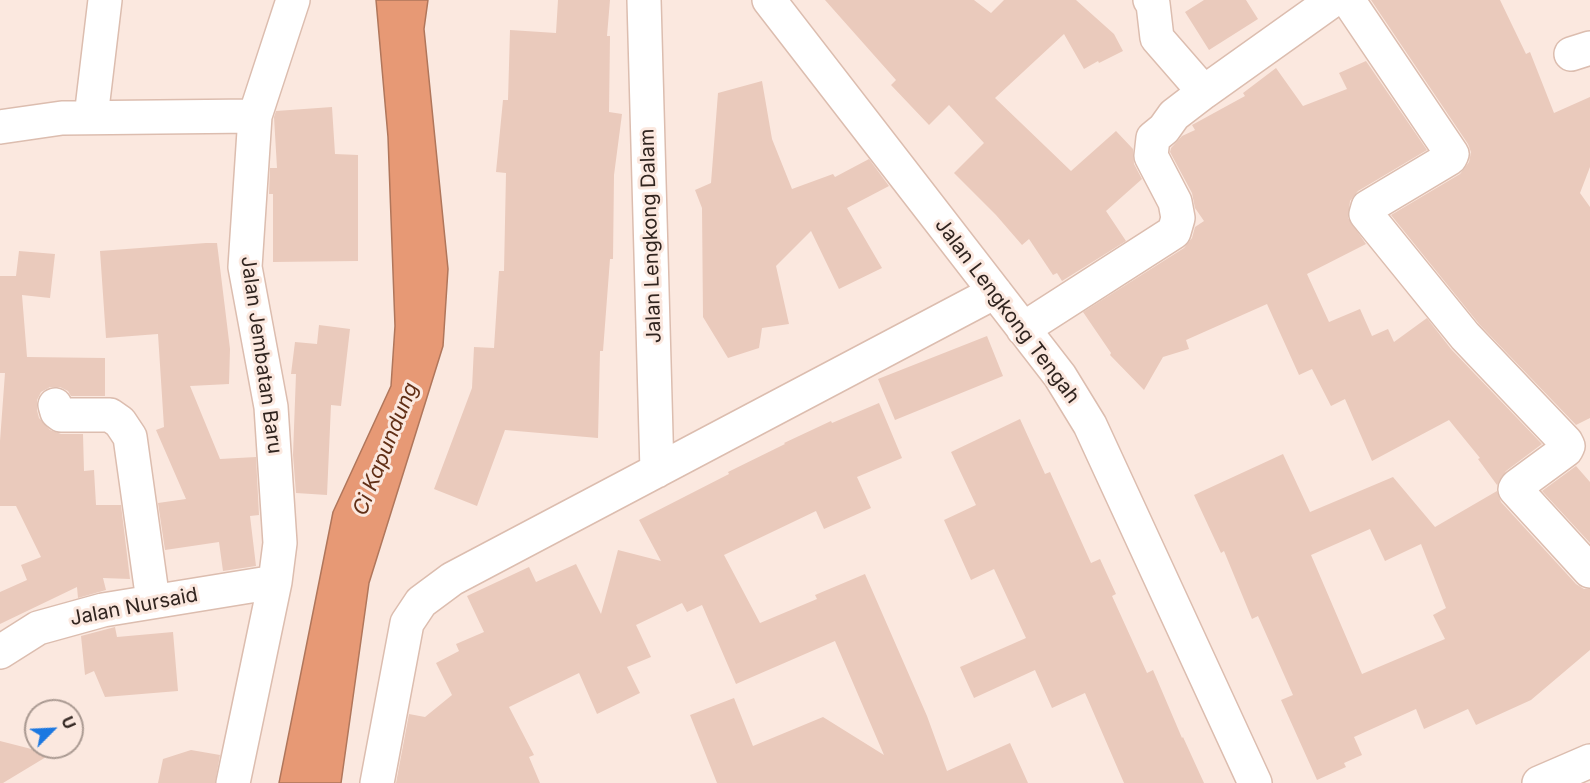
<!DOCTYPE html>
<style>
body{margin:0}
#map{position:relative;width:1590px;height:783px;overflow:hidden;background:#fbe8df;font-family:Inter,sans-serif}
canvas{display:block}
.north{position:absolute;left:24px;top:699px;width:60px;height:60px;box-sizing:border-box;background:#fbe8df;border:2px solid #aa9a92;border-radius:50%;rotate:66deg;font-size:16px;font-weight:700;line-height:24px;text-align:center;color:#30241f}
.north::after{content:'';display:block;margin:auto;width:21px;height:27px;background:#1c78e1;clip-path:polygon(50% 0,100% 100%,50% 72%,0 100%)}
</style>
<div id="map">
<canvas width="1590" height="783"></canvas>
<div class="north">U</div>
</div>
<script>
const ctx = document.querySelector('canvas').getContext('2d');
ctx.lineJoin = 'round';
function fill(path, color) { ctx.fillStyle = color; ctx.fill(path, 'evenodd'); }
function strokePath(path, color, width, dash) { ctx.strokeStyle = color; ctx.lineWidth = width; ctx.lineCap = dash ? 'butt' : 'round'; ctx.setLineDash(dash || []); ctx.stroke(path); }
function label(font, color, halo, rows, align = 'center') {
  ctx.font = font + ' Inter,sans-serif'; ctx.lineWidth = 6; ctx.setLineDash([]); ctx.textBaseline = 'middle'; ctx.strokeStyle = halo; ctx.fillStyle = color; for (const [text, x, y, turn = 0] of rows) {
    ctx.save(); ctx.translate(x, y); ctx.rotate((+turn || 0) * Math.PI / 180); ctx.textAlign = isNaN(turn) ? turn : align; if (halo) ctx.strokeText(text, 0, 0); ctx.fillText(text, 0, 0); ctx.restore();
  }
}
const water = new Path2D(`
 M376,0H428L424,29L448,269L443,346L369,583L341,783H279L333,512L391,386L395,326L388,137Z`);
const building = new Path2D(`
 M558,0H610L607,36H610L609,112L622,114L614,175L613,259H610L603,351H600L598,438L505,430L477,506L434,489L472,388L474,347L494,348L499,271H504L506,173L496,172L503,100H508L510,30L556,33Z
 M825,0H974L991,13L1004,0H1076L1114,34L1123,51L1099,63L1098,61L1084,69L1064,34L995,98L1071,171L1116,131L1133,149L1134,164L1142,179L1106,211L1126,241L1062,281L1057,273L1053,275L1029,239L1022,245L996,215L954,173L984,143L949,105L929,125L891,85L896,80Z
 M1204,0H1246L1258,19L1209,50L1185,12Z
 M1371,0H1500L1526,54L1530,52L1554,113L1590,97V167L1580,193L1590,207V418L1576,425L1479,324L1391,215L1460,174L1469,162L1471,152L1468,144Z
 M1366,61L1427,150L1358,191L1350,201L1348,218L1366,244L1307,274L1329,322L1360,309L1372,336L1388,329L1394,342L1427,318L1451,349L1542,444L1506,471L1497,485L1478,459L1480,458L1449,420L1372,461L1345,399L1331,406L1312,369L1299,375L1267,304L1186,340L1189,349L1163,357L1144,390L1110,355L1111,353L1083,312L1184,248L1192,238L1195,227L1204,221L1195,208L1192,193L1170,152L1171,148L1182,136L1195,130L1192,125L1245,96L1243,93L1276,68L1303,106L1347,89L1339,73Z
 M762,81L772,139L792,189L833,174L835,177L869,159L889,186L847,208L882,268L839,289L811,231L776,266L789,324L762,328L759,348L728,358L703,317L702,208L695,190L711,183L718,93Z
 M332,107L335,154L358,155V261L273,262V194H269L270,168H277L274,117L276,111Z
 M206,243H217L230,349L229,384L190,386L220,459L256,457L259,515L250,516L256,566L223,571L219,542L165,550L158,503L186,499L156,430L164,427L158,334L106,338L100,251Z
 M19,251L55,254L50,298L22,295L27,357L105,358V396H71L68,391L60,387H50L41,392L37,400V410L39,418L50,430L61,434H83L84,471L94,470L96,505H121L130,579L103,578L106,590L78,598L77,587L0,624V592L27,580L21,565L41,557L16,506H0V441L5,373H0V276H16Z
 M319,325L350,329L341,406L331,405L327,495L296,493L293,455L296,374H291L295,342L317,344Z
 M987,336L1003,376L895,420L878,379Z
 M879,403L902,458L857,477L871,508L824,529L816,511L724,555L760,623L817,599L815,595L865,574L927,716L947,771L1010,743L1028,783H717L690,715L734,698L753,746L823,717L884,755L835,641L736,684L702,605L687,612L682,603L636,625L651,657L627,667L640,693L597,714L579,673L509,707L534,755L529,757L540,783H396L409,714L425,717L452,695L436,663L459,651L456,644L484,632L467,596L529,567L536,582L576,564L601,614L618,550L661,561L639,520L729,474L728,472L785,444L784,443L831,421L832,423Z
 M1020,419L1045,474L1050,472L1091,563L1100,559L1116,594L1112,596L1147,673L1153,670L1182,738L1183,737L1204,783H1124L1085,693L1052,708L1035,670L974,698L960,667L1026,638L994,569L971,580L944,520L976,505L951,452Z
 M1283,454L1310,512L1393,477L1435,527L1497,491L1501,502L1576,584L1584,589H1590V650L1531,700L1476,725L1468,709L1424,729L1416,709L1354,737L1362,755L1344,763L1346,767L1317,780L1281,700L1293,695L1258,616L1252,619L1224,551L1221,553L1194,495ZM1370,529L1385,561L1421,544L1446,608L1433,615L1445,639L1362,674L1311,555Z
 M1576,466L1590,482V543L1542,491Z
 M115,627L117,637L173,632L178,691L105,697L94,671L85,675L81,636Z
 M0,741L51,754L3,783H0Z
 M191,750L220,755L215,783H158L163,759Z`);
const street = new Path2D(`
 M644,0L657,471
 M769,0L1060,376L1090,425L1255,783
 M1348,0L1452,154L1450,158L1368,207L1366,214L1465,336L1566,442L1568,446L1566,450L1517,486L1515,489L1590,571
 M1571,54L1590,48
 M1204,92L1333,0
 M91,117L105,0
 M0,127L62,118L255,116
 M1023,329L1174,232L1178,218L1175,202L1151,156L1153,138L1164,129L1174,115L1204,92L1157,38L1153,4L1150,0
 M55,405L57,412L61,415H110L120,422L130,437L153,601
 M0,652L38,628L103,610L275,582
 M233,783L275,582L280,543L271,407L245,267L255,116L293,0
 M377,783L407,623L421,602L452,579L995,292`);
const secondary = new Path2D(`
 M1539,783L1590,761`);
const streetNames = [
 ["Jalan Lengkong Dalam",651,236,-92],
 ["Jalan Lengkong Tengah",1007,311,53],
 ["Jalan Jembatan Baru",261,355,82],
 ["Jalan Nursaid",134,607,-11]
];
const waterNames = [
 ["Ci Kapundung",386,449,-68]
];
fill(water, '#e79975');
strokePath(water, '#b0765b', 1.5);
fill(building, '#eacabc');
strokePath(street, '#dcbdaf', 36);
strokePath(secondary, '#dcbdaf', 36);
strokePath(street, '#fff', 33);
strokePath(secondary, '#fff', 33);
label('20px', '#30241f', '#fbe8df', streetNames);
label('italic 21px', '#612f16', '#fbe8df', waterNames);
</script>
